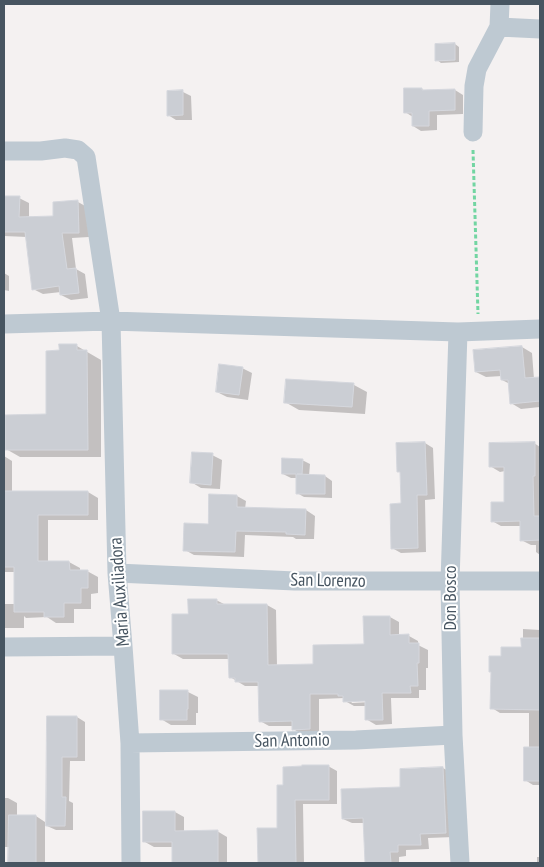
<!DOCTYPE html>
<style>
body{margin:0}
#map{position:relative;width:544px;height:867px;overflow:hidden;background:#f4f1f1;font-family:"PT Sans Narrow",sans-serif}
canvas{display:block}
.frame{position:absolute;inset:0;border:5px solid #475561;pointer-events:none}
</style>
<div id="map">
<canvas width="544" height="867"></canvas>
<div class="frame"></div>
</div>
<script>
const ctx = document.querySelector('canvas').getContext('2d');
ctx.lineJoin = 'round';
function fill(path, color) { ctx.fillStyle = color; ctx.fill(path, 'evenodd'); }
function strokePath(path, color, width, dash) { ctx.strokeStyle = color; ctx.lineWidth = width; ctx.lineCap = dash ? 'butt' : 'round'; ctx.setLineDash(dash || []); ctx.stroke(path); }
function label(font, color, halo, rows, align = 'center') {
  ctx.font = font + ' "PT Sans Narrow",sans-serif'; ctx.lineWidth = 4; ctx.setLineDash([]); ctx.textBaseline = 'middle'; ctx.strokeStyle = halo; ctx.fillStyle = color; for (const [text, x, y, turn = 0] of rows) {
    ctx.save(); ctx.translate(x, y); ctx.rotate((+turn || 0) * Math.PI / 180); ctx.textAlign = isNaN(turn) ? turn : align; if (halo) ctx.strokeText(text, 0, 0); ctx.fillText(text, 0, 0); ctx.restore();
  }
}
const shadow = new Path2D(`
 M455,44L459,47V62L441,63L437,60Z
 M422,89L425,91L455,90L463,95V114L437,115V130L421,131L413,126V117L405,112Z
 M183,92L191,96L192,120H176L168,115Z
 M4,197L19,198L29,203V218L55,217L78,202L87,207L89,237L72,238L76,269L85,274L88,298L71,300L61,295V292L43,294L33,289L27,237L4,236Z
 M4,273L9,276V291L4,290Z
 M77,346L101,360V457H20L6,449L48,416L60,352Z
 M522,347L532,353L534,379L540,378V407L521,409L511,403L510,384L502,380V376L486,377L476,372L475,351Z
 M242,368L252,373L248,400L227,397L217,392Z
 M354,385L367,392L365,414L299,410L285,402Z
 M425,443L433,448L435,499L425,500L426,552L401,553L392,548L402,504L401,472Z
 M534,443L540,447V555L536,552V545H531L521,540V526H501L492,521L505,503V471L500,472L490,466Z
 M212,455L222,460L220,489L201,488L191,482Z
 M4,456L12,461V493L88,492L98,498V520H48V562H69L80,568V571H87L98,577V593L91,594V609H74V623H56L47,617L26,618L24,616V628H4V604H16V572H4V543H8V494H4Z
 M302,460L310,464L309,476H325L332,481V498L304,497L297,493L298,478H291L283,474Z
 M237,496L246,501L245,509L306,510L315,516L314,539H296L293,537L245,535L244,557L194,555L185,550Z
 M216,600L226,605H267L276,610L277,666L314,665L365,645L390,617L399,622V636H409L418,641V645L428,650V668H426V690H419V698H391L392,724L376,725L366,719V706H354L345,701V698L319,699V734H302L293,729V726H269L260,721L259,686H245L230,677V659H183L174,654L190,616ZM371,699V702L352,703L350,700Z
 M523,629L540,630V785H533L525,780L529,748V713H500L492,708L502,657L523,648Z
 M188,692L198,697V713H196V725H171L161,719Z
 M49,717H77L85,722V761H70L69,801L73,803V830H56L47,826Z
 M328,766L337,771V804H303L304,863H259V829H278L284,787Z
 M443,768L452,773L454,837L428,838L429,849L406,850V856L399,857V863H366L364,823H352L343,819L401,788V770Z
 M4,798H8L17,803V816H36L45,822V863L10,862V847H4Z
 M175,812L184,817V832L217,831L227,837V863H173V847H154L145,842Z
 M537,857H540V863H537Z
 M496,862L497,863H477Z`);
const building = new Path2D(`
 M455,43V60L435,61V44Z
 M404,88H422V90L455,89V110L429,111V126H412V113H404Z
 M183,90V115L167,116V91Z
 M4,196H20L19,217L53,216V202L78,200L79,233H62L67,269L76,268L79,293L60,295L59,286L32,290L25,232H4Z
 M59,344H77V350H87L88,450H5V415L46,414V351L59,350Z
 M522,346L525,378L540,377V401L510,404L508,380H501L500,370L475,372L473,350Z
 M219,364L243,367L239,395L216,392Z
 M286,379L354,383L352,407L284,403Z
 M425,442L427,495H417L418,548L391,549L390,504L401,503L400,472H397L396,443Z
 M535,442V476H533L534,516H540V540L520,541V521L491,522V502H504V467H489V443Z
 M192,452L213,453L211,485L190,483Z
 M282,458L303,459L302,474H297L325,475V494H296V474H282Z
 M4,491H88V515H38V561H69L70,570H88V588H81V603H64V617H44V612H14V567H4Z
 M209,494L237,495V507L306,509L305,535L286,534V532L236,531L235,552L183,551L184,523L208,524Z
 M188,599H217V604H267L268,665L313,664V645L364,644L363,616H390V635L409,634V643H419V663H417L418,686H410L411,693H382L383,720H365V701L343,702V696H338V694H310V729L292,730V721L259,722L258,682H235V678H229L228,654H172V614H188Z
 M521,638H540V710L490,709L491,672H489V656H501V647H521Z
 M160,690H188V709H187V720H160Z
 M47,716H77V757H62V797H66L65,826H46Z
 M524,747H540V781H524Z
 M302,765H329V800H295L296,863H258L257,828H277V785H283V767L302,766Z
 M443,767L446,833L420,834L421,845H398V852H390L391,863H365L363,818L342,819L341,789L400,787V769Z
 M143,811H175V831L218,830V863H172V842H143Z
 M9,815H36V863H8Z`);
const path = new Path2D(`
 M473,150L478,314`);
const minor = new Path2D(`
 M499,27L540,29
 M473,132L474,86L477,69L499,27L500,4
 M4,151H41L65,148L78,150L86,157L111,321L117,573L123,646L130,743L131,863
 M4,324L111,321L458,332L540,329
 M458,332L450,582L453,735L460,863
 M117,573L295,581H540
 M4,647L123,646
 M130,743L356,740L453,735`);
const streetNames = [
 ["San Lorenzo",328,581,1],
 ["Maria Auxiliadora",120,592,-94],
 ["Don Bosco",451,598,-90],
 ["San Antonio",292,741,-1]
];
fill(shadow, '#0003');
fill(building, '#cbced4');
strokePath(building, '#d5d7dd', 1);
strokePath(path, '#72d5a2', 3, [4, 2.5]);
strokePath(minor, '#bec9d2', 19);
label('18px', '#475561', '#fff', streetNames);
</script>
